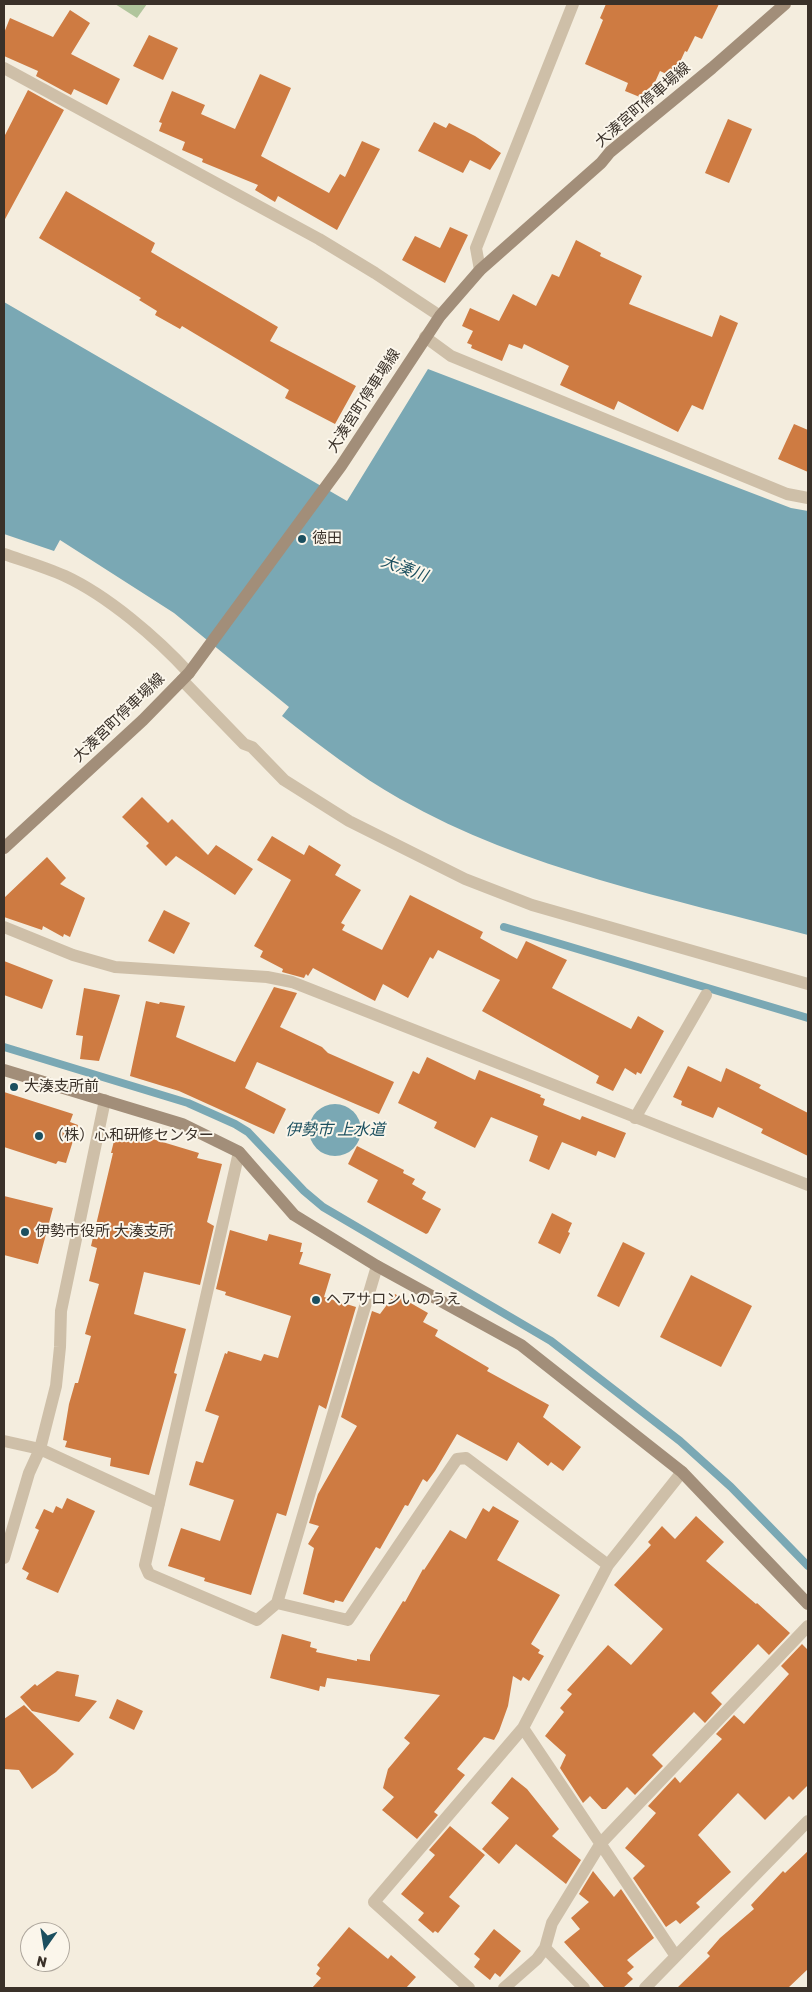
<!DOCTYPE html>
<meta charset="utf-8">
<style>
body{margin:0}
#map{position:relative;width:812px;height:1992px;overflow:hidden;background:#f4edde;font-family:Rubik,sans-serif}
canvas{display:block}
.frame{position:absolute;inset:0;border:5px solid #3a3129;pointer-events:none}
.north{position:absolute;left:20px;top:1922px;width:50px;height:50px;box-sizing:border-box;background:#fbf6eb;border:1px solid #aea79d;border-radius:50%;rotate:193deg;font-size:14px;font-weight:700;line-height:20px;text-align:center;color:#3a3129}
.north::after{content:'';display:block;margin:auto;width:18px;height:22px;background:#1b4f5f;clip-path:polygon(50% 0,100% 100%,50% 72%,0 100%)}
</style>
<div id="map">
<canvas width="812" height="1992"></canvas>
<div class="frame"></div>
<div class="north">N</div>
</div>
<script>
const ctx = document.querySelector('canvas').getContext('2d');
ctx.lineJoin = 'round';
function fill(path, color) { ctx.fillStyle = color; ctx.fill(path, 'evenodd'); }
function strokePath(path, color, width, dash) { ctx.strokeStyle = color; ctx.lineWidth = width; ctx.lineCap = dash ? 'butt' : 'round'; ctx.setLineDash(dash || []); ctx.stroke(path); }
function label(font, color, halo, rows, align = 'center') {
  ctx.font = font + ' Rubik,"Noto Sans JP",sans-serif'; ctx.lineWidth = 4; ctx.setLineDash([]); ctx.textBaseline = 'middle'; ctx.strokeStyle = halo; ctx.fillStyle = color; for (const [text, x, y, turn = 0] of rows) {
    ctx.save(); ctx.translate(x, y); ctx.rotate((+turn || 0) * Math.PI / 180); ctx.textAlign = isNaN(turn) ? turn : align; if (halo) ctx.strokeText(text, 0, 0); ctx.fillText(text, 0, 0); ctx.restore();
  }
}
const green = new Path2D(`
 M115,4H147L137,18Z`);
const water = new Path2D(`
 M4,302L347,501L428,369L791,508L808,511V935C670,898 525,870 400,799C358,775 320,746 282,716L289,707L174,613L60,540L54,551L4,534Z
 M309 1130a26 26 0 1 1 52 0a26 26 0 1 1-52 0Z`);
const stream = new Path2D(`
 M504,927L808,1018
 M4,1047L188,1103L235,1124L248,1132L304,1191L323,1207L551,1341L680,1441L731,1487L808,1566`);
const building = new Path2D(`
 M606,4H719L702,39L695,36L687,52L685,51L673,77L660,71L647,100L625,91L628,83L585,64L603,20L600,18Z
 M70,10L90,23L71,54L120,79L107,105L74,89L71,95L36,76L38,71L4,56V33L10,18L53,37Z
 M149,35L178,48L163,80L133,66Z
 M260,74L291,88L261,156L329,193L340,174L345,177L362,141L380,149L337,230L278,196L275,202L255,190L258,185L202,162L203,159L182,150L185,142L159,131L162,123L159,122L172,91L205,105L201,114L235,129Z
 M28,90L64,110L4,221V137Z
 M728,119L752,129L729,183L705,173Z
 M434,122L446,128L449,123L475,136L501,153L490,170L470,160L463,173L418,151Z
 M66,191L155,243L151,252L278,327L270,341L356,386L335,424L285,398L289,390L182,326L180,329L155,315L157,311L139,300L141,298L39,238Z
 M450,227L468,235L445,283L402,260L415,236L440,248Z
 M576,240L601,253L600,256L642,276L629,304L712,337L720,315L738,323L703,410L692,405L678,432L618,401L614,410L560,385L569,366L524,344L522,349L509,344L502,361L471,348L472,345L467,343L473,331L462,326L470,308L499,321L513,294L536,306L552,274L559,277Z
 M794,424L808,430V472L778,459Z
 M142,797L168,823L172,819L208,855L216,845L253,869L235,895L176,856L166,866L146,846L149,843L122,817Z
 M272,836L304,855L309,845L341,865L335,875L361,890L341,923L345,925L342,930L382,950L410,895L483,932L480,938L517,959L526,941L567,960L552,988L631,1029L638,1016L664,1031L641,1074L637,1072L636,1075L625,1068L613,1091L596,1083L599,1076L482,1011L500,980L438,950L433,959L430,957L408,998L383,984L375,1001L313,968L308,976L306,974L304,978L282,972L283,969L260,957L263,951L254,946L291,880L257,860Z
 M47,857L66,878L60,884L85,898L70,937L64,934L63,937L43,926L42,930L4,917V898Z
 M164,910L190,923L174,954L148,941Z
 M4,961L53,980L42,1009L4,995Z
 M274,987L297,993L280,1027L322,1047L328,1053L394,1082L379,1114L257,1062L245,1088L286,1109L274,1134L179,1091L130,1076L146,1001L159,1004L160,1002L185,1006L176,1037L235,1062Z
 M84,988L120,995L99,1061L80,1059L83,1036L76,1035Z
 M427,1057L475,1080L479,1070L541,1095L540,1097L545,1099L543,1105L580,1120L582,1116L626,1133L615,1158L598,1151L596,1156L562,1142L549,1170L529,1161L538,1136L491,1117L475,1148L434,1128L437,1122L398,1103L413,1071L419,1074Z
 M688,1066L721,1082L726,1068L761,1085L759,1088L808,1113V1156L761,1133L763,1129L718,1107L713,1118L681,1105L682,1101L673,1097Z
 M4,1092L73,1114L70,1122L78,1125L66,1163L58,1161L56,1164L4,1147Z
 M126,1131L199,1153L197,1158L222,1164L207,1222L214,1226L200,1285L144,1272L134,1314L186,1329L174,1373L177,1374L149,1475L110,1466L111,1458L65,1447L67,1441L63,1440L69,1404L75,1383H78L91,1336L85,1334L99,1284L89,1281L97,1248L91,1246L113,1153H111L115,1137Z
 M357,1146L404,1170L403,1173L415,1179L412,1184L426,1192L422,1199L441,1209L428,1233L426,1234L367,1202L378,1180L348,1164Z
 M4,1196L53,1208L38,1264L4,1255Z
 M552,1213L572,1223L568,1232L570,1233L560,1254L538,1243Z
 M230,1230L267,1241L269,1234L302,1243L300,1252H303L299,1264L331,1274L324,1297L356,1307L326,1409L319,1405L286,1516L277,1513L251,1595L204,1581L205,1578L168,1566L181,1528L220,1541L234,1500L189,1485L196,1461L203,1463L219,1416L205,1411L225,1353L227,1354L228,1351L261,1361L264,1354L278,1358L291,1316L225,1295L226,1292L216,1289Z
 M623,1242L645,1253L619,1307L597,1296Z
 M691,1275L752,1306L721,1367L660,1337Z
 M395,1294L428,1313L423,1322L438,1330L435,1336L489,1368L487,1371L549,1405L543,1417L581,1447L563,1471L551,1462L548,1466L518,1442L507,1461L457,1434L435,1471L427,1482L423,1479L408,1506L405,1505L380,1549L376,1547L343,1602L335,1600L334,1603L303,1594L314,1548L308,1544L319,1526L309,1523L318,1494L357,1426L341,1417L372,1311L380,1314Z
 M67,1498L95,1511L58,1593L26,1579L29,1573L22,1569L39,1530L35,1528L44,1509L53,1513L56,1506L62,1509Z
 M493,1506L519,1521L497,1560L560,1595L531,1644L540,1650L538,1653L544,1656L529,1681L523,1677L521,1681L513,1676L508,1706L499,1731L494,1740L484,1737L457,1769L465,1775L434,1812L438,1815L417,1839L382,1810L394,1797L383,1788L388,1769L410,1743L404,1738L440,1695L327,1678L325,1687L320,1686L319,1691L270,1678L282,1634L311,1642L310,1647L317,1649L316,1652L357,1661V1659L370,1661V1655L403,1601L405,1602L423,1569L424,1570L450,1530L466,1539L483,1508L489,1512Z
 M696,1516L724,1542L706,1561L756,1604L757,1603L790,1633L769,1655L758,1644L711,1693L722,1704L705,1723L694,1712L652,1755L663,1766L635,1795L627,1787L606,1809H602L590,1796L583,1803L560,1768L566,1755L545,1736L564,1712L560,1708L572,1694L567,1690L608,1645L631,1665L663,1629L614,1585L651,1545L648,1542L662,1526L675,1539Z
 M802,1644L808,1650V1785L793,1800L789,1796L765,1820L738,1793L698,1835L731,1872L696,1903L700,1907L680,1924L676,1920L666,1927L633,1878L645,1866L625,1848L656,1813L648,1806L675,1777L680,1783L722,1739L716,1734L734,1715L744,1724L789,1674L781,1666Z
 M57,1671L79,1675L75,1696L97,1701L79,1722L32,1711L20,1697L35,1684L37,1686Z
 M117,1699L143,1711L134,1730L109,1718Z
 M24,1705L74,1754L56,1772L32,1789L19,1770L4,1769V1719Z
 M512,1777L527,1789L559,1829L552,1836L581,1860L566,1884L516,1844L499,1864L482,1849L509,1818L491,1803Z
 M450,1826L485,1855L449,1897L460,1906L438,1933L435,1931L433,1933L418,1920L424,1913L401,1894L435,1855L429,1850Z
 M808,1851V1969L788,1988H677L710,1956L707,1953L720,1938L754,1909L751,1905L783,1871L785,1873Z
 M593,1871L614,1897L621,1889L654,1938L627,1960L634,1967L627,1973L633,1979L623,1988H605L564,1942L580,1929L571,1918L589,1902L579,1894Z
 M349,1927L388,1959L391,1955L416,1977L406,1988H312L321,1978L316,1974L320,1968L317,1965Z
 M494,1929L521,1951L500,1977L495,1973L490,1980L474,1967L480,1959L474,1954Z`);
const street = new Path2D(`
 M4,68L319,239L375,273L440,316
 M480,270L476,248L573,4
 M425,337L451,356L787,494L808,498
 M4,554C24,561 45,567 65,576C108,596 157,638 189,673
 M182,680L244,744L252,747L284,780L349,821L465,879L532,905L808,984
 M4,927L73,955L115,967L267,977L292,982L808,1185
 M105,1100L61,1311L60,1347L56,1386L40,1449L159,1504
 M635,1118L706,995
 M239,1152L145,1565L149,1574L257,1620L277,1603L377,1266
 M4,1441L40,1449L29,1473L4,1558
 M277,1603L348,1620L457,1459L466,1458L608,1565
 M523,1728L675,1955
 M545,1948L584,1988
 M469,1988L374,1902L523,1728L608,1565L682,1472
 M504,1988L537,1959L545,1948L552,1923L601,1843L808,1626
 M645,1988L808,1821`);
const secondary = new Path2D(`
 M4,848L143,720L189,673L341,466L440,316L480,270L601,163L610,152L712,68L785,4
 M4,1070L182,1124L239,1152L294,1215L377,1266L521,1345L682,1472L808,1604`);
const markers = [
 [302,539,5,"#1b4f5f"],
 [14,1087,5,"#1b4f5f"],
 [39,1136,5,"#1b4f5f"],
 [25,1232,5,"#1b4f5f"],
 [316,1300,5,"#1b4f5f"]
];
const streetNames = [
 ["大湊宮町停車場線",643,105,-41],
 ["大湊宮町停車場線",364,401,-57],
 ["大湊宮町停車場線",119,718,-44]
];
const poiNames = [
 ["徳田",312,539],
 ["大湊支所前",24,1087],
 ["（株）心和研修センター",49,1136],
 ["伊勢市役所 大湊支所",35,1232],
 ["ヘアサロンいのうえ",326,1300]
];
const waterNames = [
 ["大湊川",404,569,20],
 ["伊勢市 上水道",335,1130]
];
fill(green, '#b0c59c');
fill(water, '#7aa8b4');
strokePath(stream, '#7aa8b4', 8);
fill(building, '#ce7b42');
strokePath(street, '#cebfa8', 12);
strokePath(secondary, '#a28e79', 12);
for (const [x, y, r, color] of markers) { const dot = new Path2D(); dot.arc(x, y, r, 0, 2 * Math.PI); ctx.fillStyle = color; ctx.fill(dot); strokePath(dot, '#fbf6eb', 2); }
label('15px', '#3a3129', '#fbf6eb', streetNames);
label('15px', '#3a3129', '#fbf6eb', poiNames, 'left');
label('italic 16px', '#1b4f5f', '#fbf6eb', waterNames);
</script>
